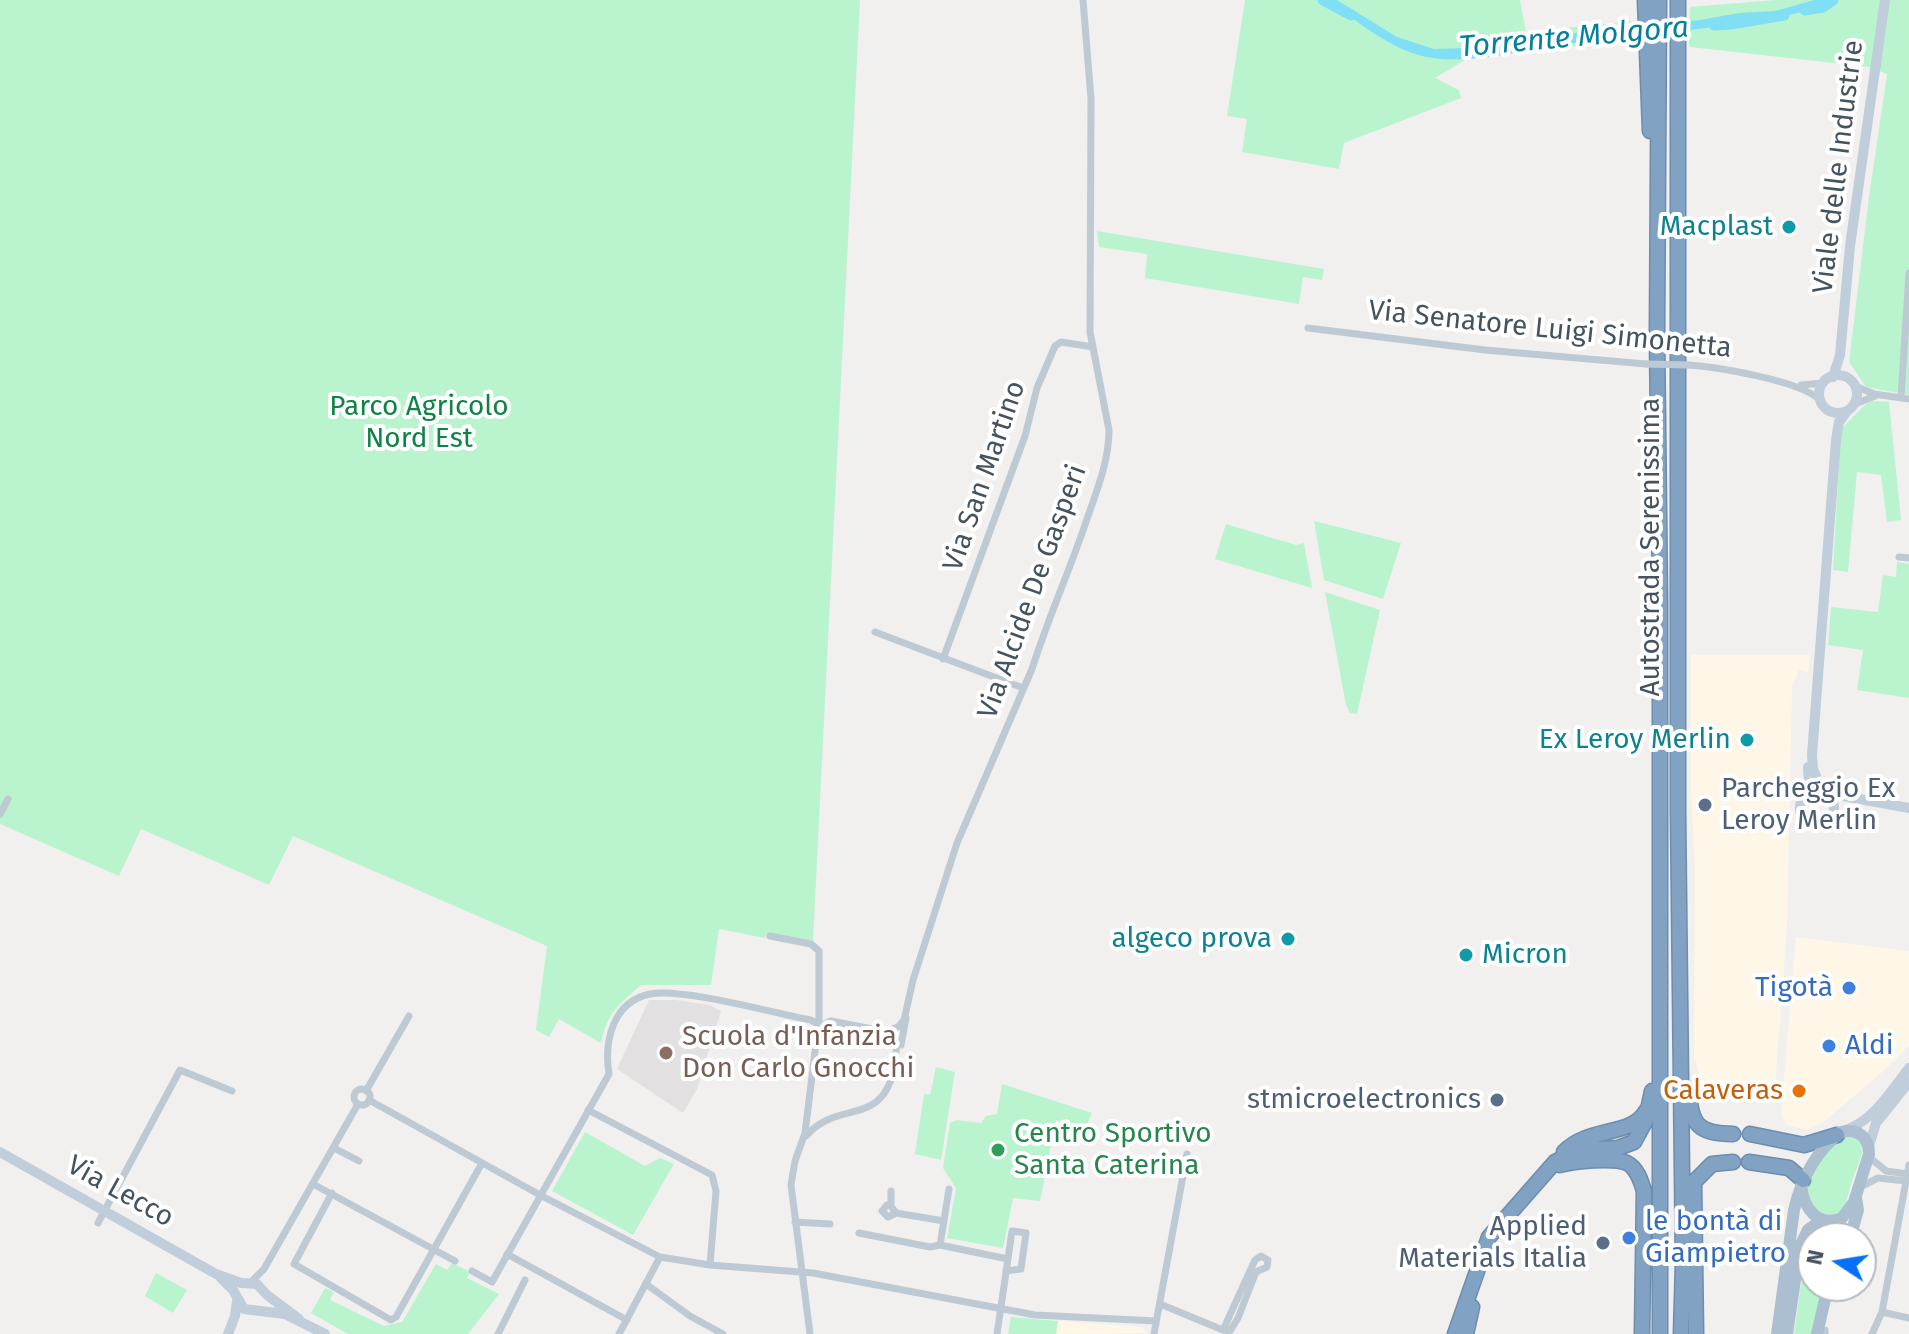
<!DOCTYPE html>
<meta charset="utf-8">
<style>
body{margin:0}
#map{position:relative;width:1909px;height:1334px;overflow:hidden;background:#f2efef;font-family:"Fira Sans",sans-serif}
canvas{display:block}
.north{position:absolute;left:1797px;top:1222px;width:80px;height:80px;box-sizing:border-box;background:#fff;border:2px solid #b5babf;border-radius:50%;rotate:282deg;font-size:22px;font-weight:700;line-height:32px;text-align:center;color:#45535f}
.north::after{content:'';display:block;margin:auto;width:28px;height:36px;background:#0671f5;clip-path:polygon(50% 0,100% 100%,50% 72%,0 100%)}
</style>
<div id="map">
<canvas width="1909" height="1334"></canvas>
<div class="north">N</div>
</div>
<script>
const ctx = document.querySelector('canvas').getContext('2d');
ctx.lineJoin = 'round';
function fill(path, color) { ctx.fillStyle = color; ctx.fill(path, 'evenodd'); }
function strokePath(path, color, width, dash) { ctx.strokeStyle = color; ctx.lineWidth = width; ctx.lineCap = dash ? 'butt' : 'round'; ctx.setLineDash(dash || []); ctx.stroke(path); }
function label(font, color, halo, rows, align = 'center') {
  ctx.font = font + ' "Fira Sans",sans-serif'; ctx.lineWidth = 8; ctx.setLineDash([]); ctx.textBaseline = 'middle'; ctx.strokeStyle = halo; ctx.fillStyle = color; for (const [text, x, y, turn = 0] of rows) {
    ctx.save(); ctx.translate(x, y); ctx.rotate((+turn || 0) * Math.PI / 180); ctx.textAlign = isNaN(turn) ? turn : align; if (halo) ctx.strokeText(text, 0, 0); ctx.fillText(text, 0, 0); ctx.restore();
  }
}
const commercial = new Path2D(`
 M1691,655H1810L1808,672L1799,670L1792,687L1787,927L1774,1100L1705,1091L1694,1057L1695,870L1691,789Z
 M1796,937L1909,951V1046L1878,1076L1822,1123L1807,1130L1787,1125L1781,1114Z
 M1058,1321L1142,1327L1147,1333L1056,1334Z`);
const education = new Path2D(`
 M649,1000H676L709,1005L721,1011L697,1089L683,1113L617,1069Z`);
const green = new Path2D(`
 M0,0H860L813,941L767,933L765,938L719,929L711,985H641C618,1006 608,1011 601,1043L559,1019L549,1037L536,1030L547,946L293,836L269,885L141,829L119,876L0,824Z
 M1245,0H1520L1526,32L1633,21L1632,41L1470,57L1435,78L1459,90L1461,98L1344,143L1339,169L1242,152L1247,119L1227,116Z
 M1775,0H1909V395L1866,387L1849,362L1869,197L1887,74L1870,67L1690,47L1689,44L1690,7Z
 M1097,231L1324,269L1322,280L1303,277L1299,304L1145,278L1147,254L1099,247Z
 M1869,401L1889,402L1901,520L1887,522L1881,475L1857,472L1848,572L1833,570L1841,429Z
 M1314,521L1401,543L1383,599L1324,580Z
 M1226,524L1296,545L1304,543L1312,588L1215,559Z
 M1897,562L1909,564V698L1857,690L1863,650L1828,645L1831,607L1878,612L1883,575L1896,577Z
 M1325,592L1380,610L1357,714L1350,713L1346,705Z
 M936,1067L955,1072L941,1160L915,1154L924,1094L930,1095Z
 M1002,1084L1092,1113L1083,1133L1056,1120L1040,1201L1013,1198L1003,1248L947,1238L956,1188L943,1168L950,1123L957,1120L981,1123L986,1116L997,1114Z
 M585,1132L645,1166L660,1158L674,1164L633,1235L552,1191Z
 M1851,1134L1861,1141L1862,1154L1851,1184L1845,1207L1841,1213L1826,1217L1812,1207L1806,1190C1815,1169 1826,1140 1851,1134Z
 M1815,1230L1825,1231L1830,1238H1813V1286H1824L1813,1334H1794L1807,1241Z
 M452,1263L470,1272L467,1278L499,1294L468,1334H348L311,1313L325,1288L334,1292L330,1300L384,1326L402,1322L436,1264L447,1270Z
 M156,1273L187,1290L173,1313L145,1296Z
 M1011,1317L1058,1321L1056,1334H1008Z`);
const water = new Path2D(`
 M1327,0H1337L1397,37L1434,49L1495,47L1527,38L1700,20L1739,13L1776,11L1814,0H1833C1800,17 1763,19 1726,25C1676,33 1625,37 1574,43C1529,49 1466,67 1422,56C1387,47 1356,20 1327,0Z`);
const river = new Path2D(`
 M1323,0L1351,15
 M1805,10L1823,7L1833,0
 M1714,25L1731,24L1784,15`);
const street = new Path2D(`
 M1308,328L1485,350L1646,364
 M1689,365C1718,367 1801,381 1820,400
 M1801,385L1824,383
 M1855,386L1874,394L1909,399
 M1901,398L1909,273
 M1855,404L1875,396
 M1899,557L1909,558
 M875,632L1023,688
 M943,659L1025,436L1037,388L1055,346L1061,342L1093,347
 M0,814L8,799
 M886,1031L898,1027L904,1020L913,980L957,843L1032,669C1048,618 1070,570 1087,519C1097,490 1109,461 1109,430L1090,332L1091,99L1083,0
 M901,1045L906,1018
 M354 1097a8 8 0 1 1 16 0a8 8 0 1 1-16 0Z
 M366,1091L409,1016
 M369,1100L540,1195L660,1257L710,1265L813,1273L1035,1315L1156,1321
 M588,1110L712,1175L716,1191L710,1265
 M806,1136C838,1099 881,1128 894,1069
 M334,1148L359,1161
 M1868,1156L1886,1171L1907,1174
 M313,1184L455,1261
 M1860,1187L1878,1178L1906,1181
 M949,1189L940,1245L1008,1259
 M332,1193L294,1264L391,1320L396,1317L482,1163
 M891,1206V1191
 M896,1213L891,1206L887,1205L882,1211L888,1217L896,1213L944,1221
 M795,1222L830,1224
 M98,1223L180,1070L232,1091
 M859,1233L930,1247L940,1245
 M507,1254L627,1320
 M1261,1256L1268,1260L1267,1267L1256,1272L1238,1318L1230,1331L1223,1330L1255,1260Z
 M472,1271L492,1282L609,1074C604,1042 612,1002 650,994C684,988 773,1013 811,1020L819,1025V951L811,944L770,936
 M251,1282L264,1269L358,1104
 M646,1284L690,1316L723,1334
 M1160,1304L1223,1330
 M1882,1312L1909,1318
 M1825,1330V1334
 M498,1334L525,1280
 M619,1334L660,1257
 M810,1334L791,1185L795,1161L805,1133L818,1027L831,1021L893,1033L897,1042L894,1071
 M997,1334L1012,1231L1026,1233L1021,1269L1006,1271
 M1154,1334L1187,1154
 M1872,1334L1882,1312L1909,1165`);
const secondary = new Path2D(`
 M1819 394a19 19 0 1 1 38 0a19 19 0 1 1-38 0Z
 M1833,377L1840,355L1850,246L1885,0
 M1800 808a17 17 0 1 1 34 0a17 17 0 1 1-34 0Z
 M1823,792L1813,769L1812,755L1836,440L1839,422L1847,411
 M1827,793L1909,808
 M1804,796L1809,782L1808,767
 M1846,1130C1874,1120 1891,1091 1909,1068
 M1869,1146L1876,1123L1909,1082
 M0,1152L216,1274L241,1283L257,1284L267,1295L299,1319
 M221,1278L233,1290L244,1309L285,1314L325,1334
 M228,1334L235,1316L237,1301`);
const primary = new Path2D(`
 M1825,1221L1836,1238
 M1850,1238L1858,1210L1856,1198
 M1777,1334L1794,1210C1801,1180 1816,1151 1841,1132C1858,1128 1869,1137 1869,1154L1854,1202L1842,1218C1817,1228 1804,1208 1801,1186
 M1787,1334L1800,1246L1808,1230L1822,1220
 M1817,1334L1828,1286`);
const highway = new Path2D(`
 M1645,0L1650,131
 M1659,0L1657,336L1660,601V1334
 M1678,0V811L1683,1263L1681,1334
 M1689,1089C1690,1124 1698,1134 1733,1134
 M1750,1134L1804,1145L1837,1135
 M1564,1152C1589,1126 1632,1137 1646,1111
 M1749,1162L1789,1168L1803,1180
 M1560,1165C1573,1161 1614,1157 1627,1163C1637,1168 1641,1181 1644,1191L1642,1334
 M1455,1334L1489,1237L1555,1162L1580,1150L1618,1148L1634,1142L1646,1120L1652,1091
 M1466,1334L1472,1307
 M1696,1334L1694,1182L1712,1164L1733,1162`);
const streetBridge = new Path2D(`
 M1646,364L1689,365`);
const markers = [
 [1789,227,8,"#0f9aa8"],
 [1747,740,8,"#0f9aa8"],
 [1705,805,8,"#5c6f8a"],
 [1288,939,8,"#0f9aa8"],
 [1466,955,8,"#0f9aa8"],
 [1849,988,8,"#3f7fe0"],
 [1829,1046,8,"#3f7fe0"],
 [666,1053,8,"#8d6e63"],
 [1799,1091,8,"#e8710a"],
 [1497,1100,8,"#5c6f8a"],
 [998,1150,8,"#2e9e5b"],
 [1629,1238,8,"#3f7fe0"],
 [1603,1243,8,"#5c6f8a"]
];
const streetNames = [
 ["Viale delle Industrie",1839,167,-83],
 ["Via Senatore Luigi Simonetta",1550,330,6],
 ["Via San Martino",985,476,-71],
 ["Autostrada Serenissima",1651,547,-90],
 ["Via Alcide De Gasperi",1033,592,-70],
 ["Via Lecco",120,1192,29]
];
const cultureNames = [
 ["Macplast",1773,227],
 ["Ex Leroy Merlin",1731,740],
 ["algeco prova",1272,939],
 ["Micron",1482,955,"left"]
];
const parkNames = [
 ["Parco Agricolo",419,407],
 ["Nord Est",419,439]
];
const serviceNames = [
 ["Parcheggio Ex",1721,789,"left"],
 ["Leroy Merlin",1721,821,"left"],
 ["stmicroelectronics",1481,1100],
 ["Applied",1587,1227],
 ["Materials Italia",1587,1259]
];
const shopNames = [
 ["Tigotà",1833,988,"right"],
 ["Aldi",1845,1046],
 ["le bontà di",1645,1222],
 ["Giampietro",1645,1254]
];
const educationNames = [
 ["Scuola d'Infanzia",682,1037],
 ["Don Carlo Gnocchi",682,1069]
];
const foodNames = [
 ["Calaveras",1783,1091]
];
const leisureNames = [
 ["Centro Sportivo",1014,1134],
 ["Santa Caterina",1014,1166]
];
const waterNames = [
 ["Torrente Molgora",1574,38,-5]
];
fill(commercial, '#fef7e7');
fill(education, '#e3e0e1');
fill(green, '#b9f4cf');
fill(water, '#81dff5');
strokePath(river, '#81dff5', 11);
strokePath(highway, '#6d8daf', 17);
strokePath(street, '#becad3', 7);
strokePath(secondary, '#c0cdda', 10);
strokePath(primary, '#acbfd1', 12);
strokePath(highway, '#81a2c3', 14);
strokePath(streetBridge, '#becad3', 7);
for (const [x, y, r, color] of markers) { const dot = new Path2D(); dot.arc(x, y, r, 0, 2 * Math.PI); ctx.fillStyle = color; ctx.fill(dot); strokePath(dot, '#fff', 3); }
label('28px', '#45535f', '#fff', streetNames);
label('28px', '#0d838f', '#fff', cultureNames, 'right');
label('28px', '#0d8346', '#fff', parkNames);
label('28px', '#4e5e75', '#fff', serviceNames, 'right');
label('28px', '#366cbe', '#fff', shopNames, 'left');
label('28px', '#785e54', '#fff', educationNames, 'left');
label('28px', '#c56008', '#fff', foodNames, 'right');
label('28px', '#27864d', '#fff', leisureNames, 'left');
label('italic 30px', '#03809e', '#fff', waterNames);
</script>
